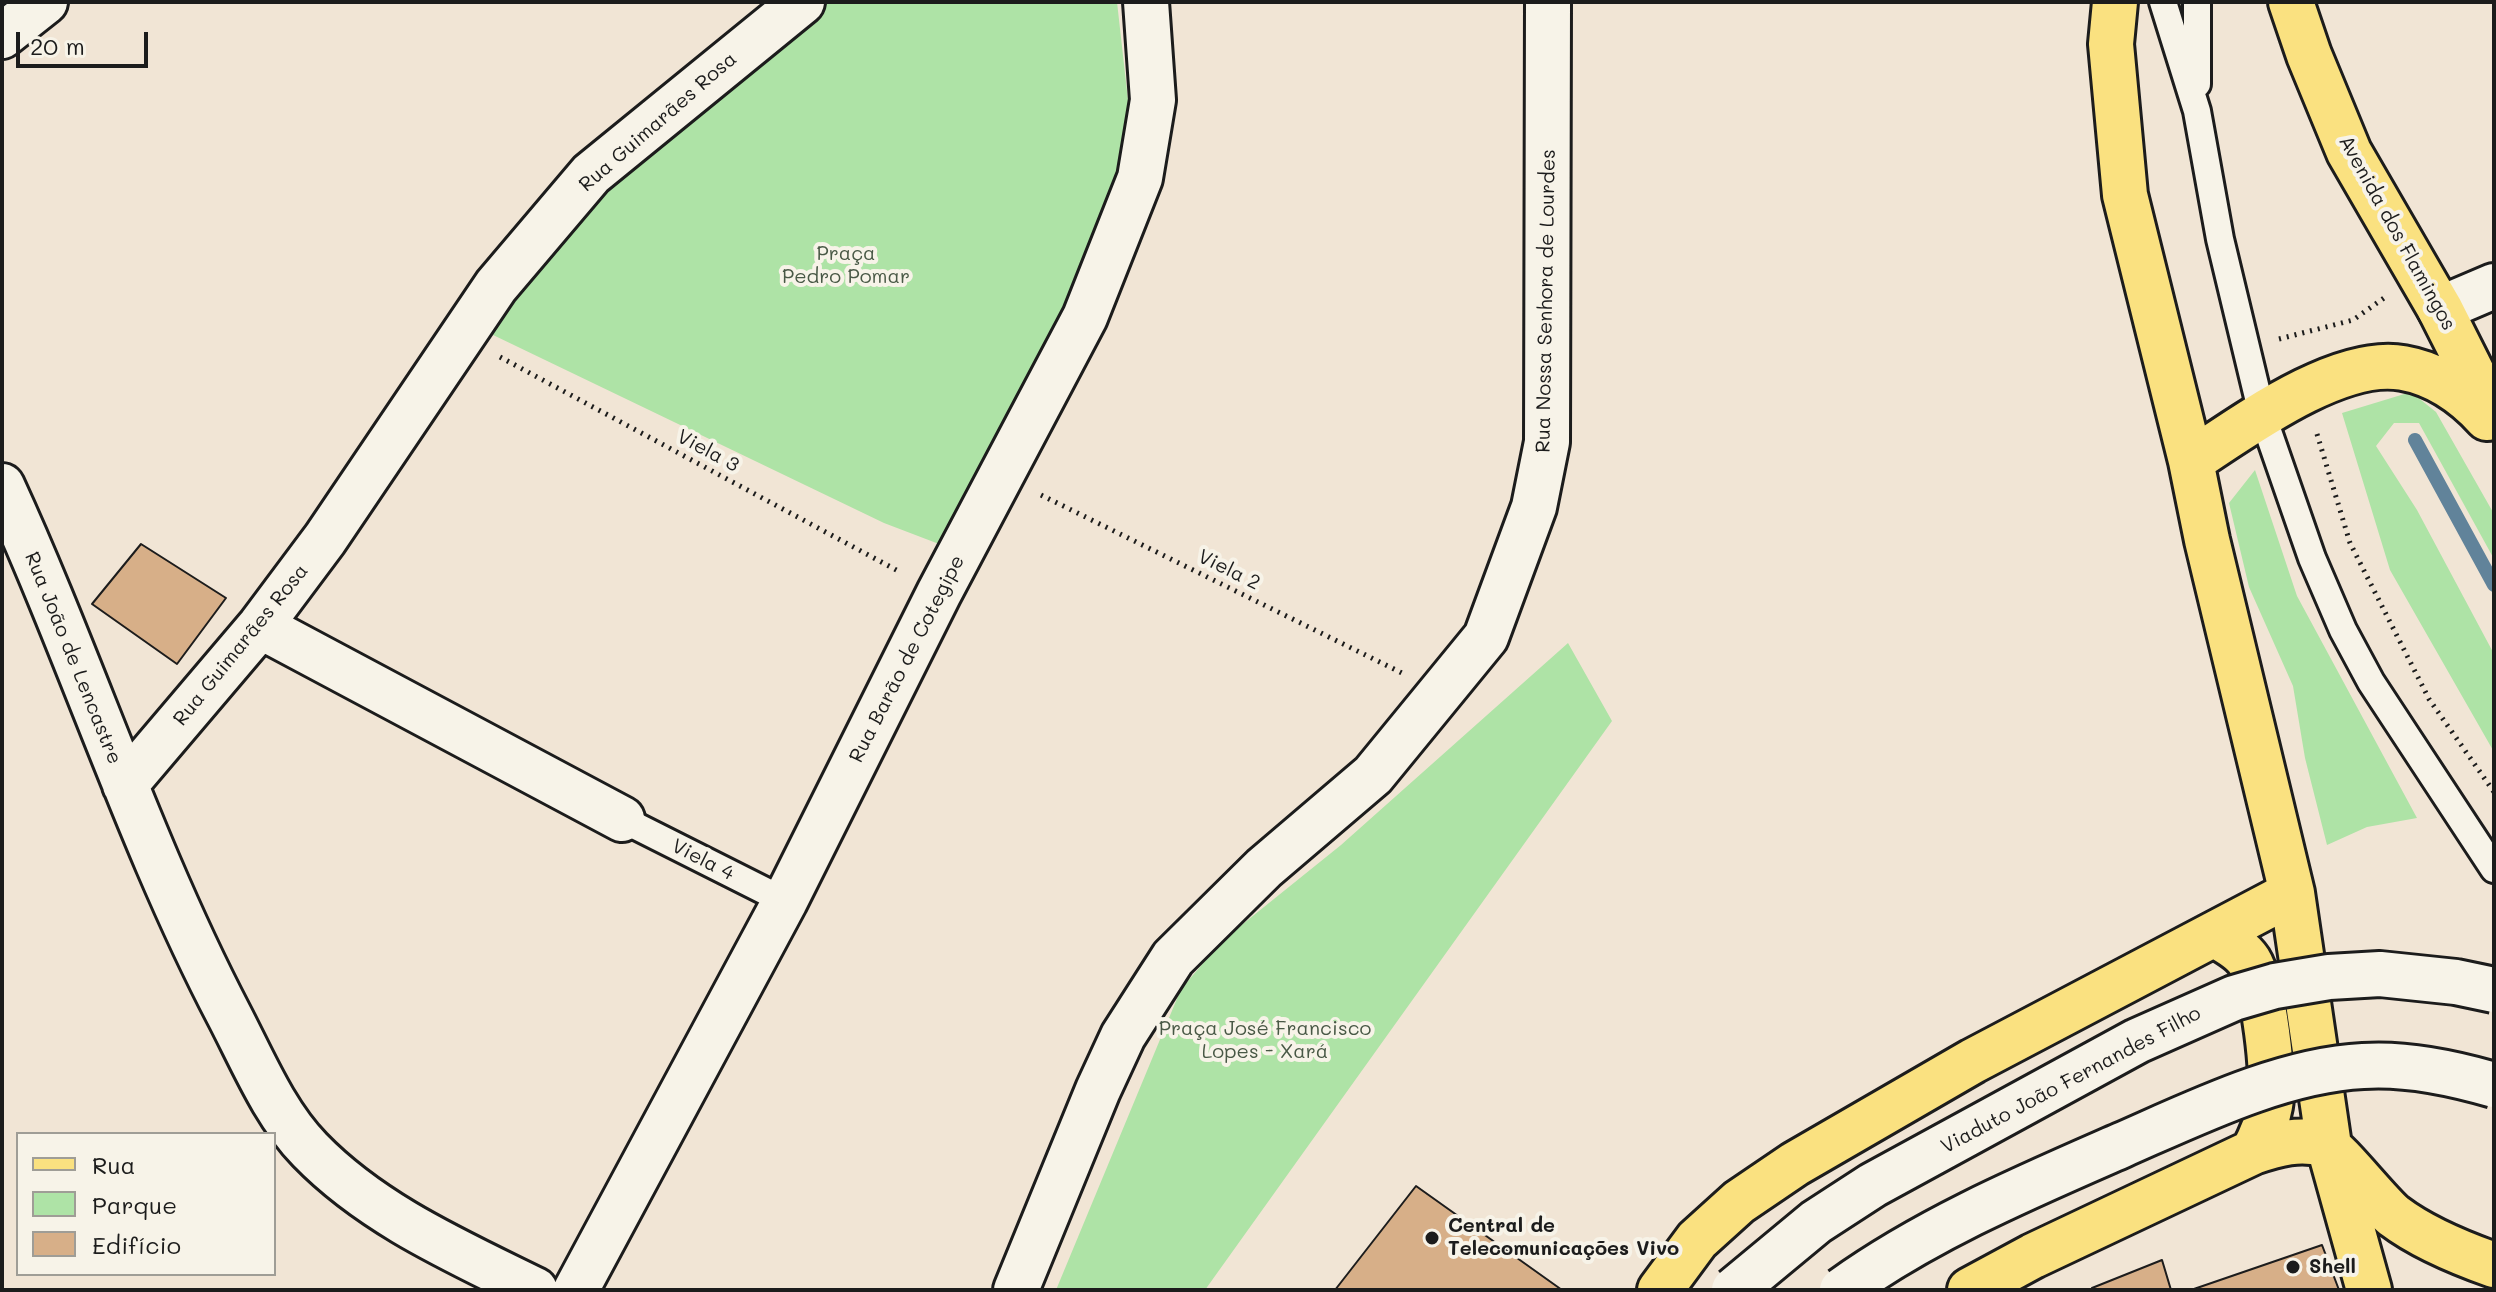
<!DOCTYPE html>
<meta charset="utf-8">
<style>
body{margin:0}
#map{position:relative;width:2496px;height:1292px;overflow:hidden;background:#f1e5d5;font-family:Mali,sans-serif}
canvas{display:block}
.frame{position:absolute;inset:0;border:4px solid #1c1c1c;pointer-events:none}
.legend{position:absolute;left:16px;top:1132px;width:260px;height:144px;box-sizing:border-box;background:#f7f3e8;border:2px solid #9f9d96;margin:0;padding:10px 14px;list-style:none;font-size:24px;color:#1c1c1c}
.legend li{display:flex;align-items:center;gap:16px;height:40px}
.legend b{width:40px;border:2px solid #9f9d96}
.scale{position:absolute;left:16px;top:32px;width:132px;height:36px;box-sizing:border-box;border:4px solid #1c1c1c;border-top:0;padding-left:10px;font-size:24px;line-height:28px;white-space:nowrap;color:#1c1c1c;-webkit-text-stroke:6px #f7f3e8;paint-order:stroke}
</style>
<div id="map">
<canvas width="2496" height="1292"></canvas>
<div class="frame"></div>
<ul class="legend">
<li><b style="height:10px;background:#fae180"></b>Rua</li>
<li><b style="height:22px;background:#aee3a6"></b>Parque</li>
<li><b style="height:22px;background:#d7af88"></b>Edifício</li>
</ul>
<div class="scale">20 m</div>
</div>
<script>
const ctx = document.querySelector('canvas').getContext('2d');
ctx.lineJoin = 'round';
function fill(path, color) { ctx.fillStyle = color; ctx.fill(path, 'evenodd'); }
function strokePath(path, color, width, dash) { ctx.strokeStyle = color; ctx.lineWidth = width; ctx.lineCap = dash ? 'butt' : 'round'; ctx.setLineDash(dash || []); ctx.stroke(path); }
function label(font, color, halo, rows, align = 'center') {
  ctx.font = font + ' Mali,sans-serif'; ctx.lineWidth = 8; ctx.setLineDash([]); ctx.textBaseline = 'middle'; ctx.strokeStyle = halo; ctx.fillStyle = color; for (const [text, x, y, turn = 0] of rows) {
    ctx.save(); ctx.translate(x, y); ctx.rotate((+turn || 0) * Math.PI / 180); ctx.textAlign = isNaN(turn) ? turn : align; if (halo) ctx.strokeText(text, 0, 0); ctx.fillText(text, 0, 0); ctx.restore();
  }
}
const green = new Path2D(`
 M829,2H1117L1128,100L1122,173L1073,302L939,544L884,523L491,334L523,284L620,172Z
 M2411,392L2436,412L2494,514V559L2419,423H2394L2376,446L2417,510L2494,654V752L2390,570L2342,413Z
 M2255,470L2297,596L2417,818L2367,827L2327,845L2305,758L2293,686L2249,587L2229,503Z
 M1568,643L1612,721L1205,1290H1056L1181,989L1223,940L1341,845Z`);
const stream = new Path2D(`
 M2415,440L2494,585`);
const building = new Path2D(`
 M141,544L226,598L177,664L92,604Z
 M1416,1186L1562,1290H1335Z
 M2322,1245L2339,1290H2191Z
 M2162,1260L2171,1290H2092V1288Z`);
const path = new Path2D(`
 M2279,339L2353,320L2384,298
 M500,357L900,572
 M2317,434L2350,543L2429,699L2494,792
 M1041,495L1402,673`);
const lane = new Path2D(`
 M2163,2L2197,111L2220,239L2262,414L2312,558L2343,630L2371,682L2494,869
 M2197,2V84
 M622,819L785,901`);
const street = new Path2D(`
 M2,36L45,2
 M2440,309L2494,286
 M2,486C82,660 140,845 229,1015C253,1061 274,1113 310,1150C372,1214 456,1251 535,1290
 M260,626L622,819
 M125,785L260,626L325,539L496,286L591,174L802,2
 M576,1290L785,901L939,593L1085,317L1140,178L1153,100L1146,2
 M1016,1290L1098,1090L1123,1036L1173,958L1264,868L1373,775L1486,637L1534,507L1547,442L1548,2`);
const primary = new Path2D(`
 M2115,2L2111,44L2125,195L2191,461L2207,540L2292,893L2329,1146L2369,1290
 M2291,2L2309,55L2349,152L2440,309L2494,416
 M2191,461C2243,427 2339,356 2403,368C2437,374 2464,393 2487,418
 M2215,935C2227,942 2241,949 2249,961C2264,985 2275,1078 2270,1106C2267,1123 2261,1137 2253,1152
 M1660,1290L1697,1240L1739,1202L1795,1164L1973,1061L2292,893
 M1970,1290L2033,1256L2253,1152C2276,1144 2301,1137 2325,1145C2336,1149 2379,1204 2394,1216C2423,1238 2460,1253 2494,1265`);
const secondaryBridge = new Path2D(`
 M1734,1290L1816,1222L1873,1185L2137,1041L2234,998L2275,986L2329,977L2380,974L2456,982L2494,990
 M1842,1290C1927,1229 2026,1187 2122,1145C2195,1113 2282,1070 2363,1066C2406,1063 2453,1073 2494,1085`);
const markers = [
 [1432,1238,8,"#1c1c1c"],
 [2293,1267,8,"#1c1c1c"]
];
const streetNames = [
 ["Rua Guimarães Rosa",658,122,-41],
 ["Avenida dos Flamingos",2397,233,61],
 ["Rua Nossa Senhora de Lourdes",1546,301,-89],
 ["Viela 3",708,451,28],
 ["Viela 2",1229,570,26],
 ["Rua Guimarães Rosa",241,645,-51],
 ["Rua João de Lencastre",73,658,68],
 ["Rua Barão de Cotegipe",907,659,-63],
 ["Viela 4",703,860,27],
 ["Viaduto João Fernandes Filho",2071,1080,-28]
];
const parkNames = [
 ["Praça",846,254],
 ["Pedro Pomar",846,277],
 ["Praça José Francisco",1265,1029],
 ["Lopes - Xará",1265,1052]
];
const poiNames = [
 ["Central de",1448,1226],
 ["Telecomunicações Vivo",1448,1249],
 ["Shell",2309,1267]
];
fill(green, '#aee3a6');
strokePath(stream, '#61839a', 14);
fill(building, '#d7af88');
strokePath(building, '#1c1c1c', 2);
strokePath(lane, '#1c1c1c', 32);
strokePath(street, '#1c1c1c', 50);
strokePath(primary, '#1c1c1c', 50);
strokePath(path, '#1c1c1c', 5, [2, 6]);
strokePath(lane, '#f7f3e8', 26);
strokePath(street, '#f7f3e8', 44);
strokePath(primary, '#fae180', 44);
strokePath(secondaryBridge, '#1c1c1c', 50, []);
strokePath(secondaryBridge, '#f7f3e8', 44);
for (const [x, y, r, color] of markers) { const dot = new Path2D(); dot.arc(x, y, r, 0, 2 * Math.PI); ctx.fillStyle = color; ctx.fill(dot); strokePath(dot, '#f7f3e8', 3); }
label('20px', '#1c1c1c', '#f7f3e8', streetNames);
label('20px', '#485845', '#f7f3e8', parkNames);
label('bold 20px', '#1c1c1c', '#f7f3e8', poiNames, 'left');
</script>
